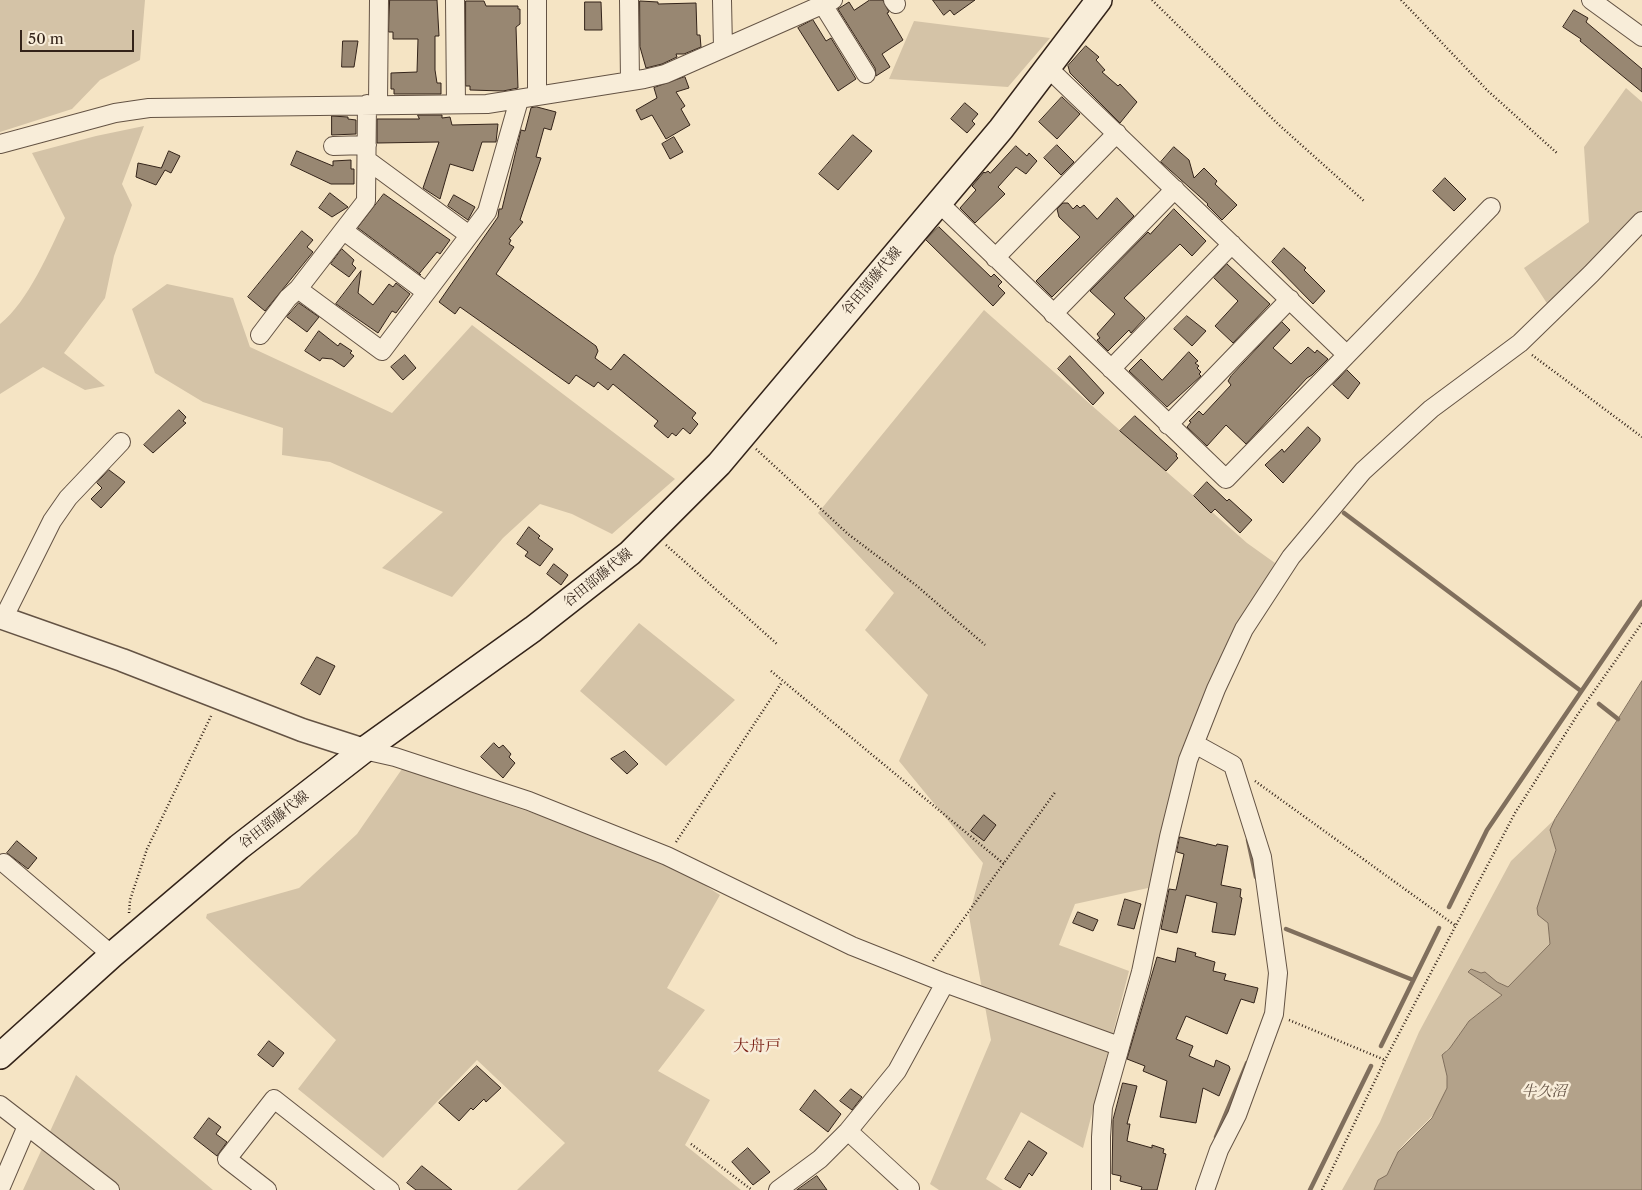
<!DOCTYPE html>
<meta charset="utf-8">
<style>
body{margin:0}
#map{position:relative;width:1642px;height:1190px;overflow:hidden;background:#f5e4c4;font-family:"Libre Caslon Text",serif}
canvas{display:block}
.scale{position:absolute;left:20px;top:30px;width:114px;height:22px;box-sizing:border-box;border:2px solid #332319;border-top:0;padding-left:6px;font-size:15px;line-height:18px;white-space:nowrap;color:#332319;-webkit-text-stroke:4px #f8edd9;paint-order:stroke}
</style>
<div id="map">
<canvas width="1642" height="1190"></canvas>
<div class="scale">50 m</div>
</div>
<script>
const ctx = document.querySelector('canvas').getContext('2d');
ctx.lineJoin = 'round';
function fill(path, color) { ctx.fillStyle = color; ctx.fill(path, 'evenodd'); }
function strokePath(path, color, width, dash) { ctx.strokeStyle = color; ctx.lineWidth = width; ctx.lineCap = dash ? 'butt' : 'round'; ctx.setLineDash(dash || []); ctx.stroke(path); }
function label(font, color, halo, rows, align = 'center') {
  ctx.font = font + ' "Libre Caslon Text","Noto Serif JP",serif'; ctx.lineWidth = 5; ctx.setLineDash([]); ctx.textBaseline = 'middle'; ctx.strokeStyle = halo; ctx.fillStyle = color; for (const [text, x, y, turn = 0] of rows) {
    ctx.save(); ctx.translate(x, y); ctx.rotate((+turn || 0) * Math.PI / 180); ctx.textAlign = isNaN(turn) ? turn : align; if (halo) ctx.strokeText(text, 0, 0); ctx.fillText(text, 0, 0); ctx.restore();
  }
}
const green = new Path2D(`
 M0,0H145L140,60L100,80L72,109L0,132Z
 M914,21L1050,38L1008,87L889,79Z
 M1626,88L1642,102V210L1550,308L1524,268L1589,222L1584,147Z
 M144,126L122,184L132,205L114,256L105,298L64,353L105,386L85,390L43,367L0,394V324C28,302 50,250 65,218L32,153L96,136Z
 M167,284L233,298L250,347L392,413L472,325L675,479L612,534L572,514L540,504L503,538L452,597L382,568L443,512L330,462L282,455L283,428L203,402L155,373L132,309Z
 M984,310L1247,543L1275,563L1230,637L1197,714L1148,888L1075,904L1059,945L1129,971L1083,1148L1021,1112L986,1179L1003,1190H939L930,1184L991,1040L969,916L983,863L899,761L928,695L865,630L894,593L818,513Z
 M639,623L735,700L666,766L580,691Z
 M402,769L577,828L667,861L720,895L667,988L705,1010L658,1071L710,1100L685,1145L741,1190H517L565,1143L477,1060L383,1158L298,1089L336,1040L206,918L207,914L299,888L357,834Z
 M1555,819C1546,839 1557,840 1555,853C1551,874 1539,893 1539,915L1548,923L1550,944L1508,987L1471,969L1468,972L1502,995L1469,1021L1450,1048L1446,1050C1442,1063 1450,1075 1447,1088C1439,1119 1414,1129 1398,1152C1393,1159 1392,1170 1386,1176C1380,1181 1377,1182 1374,1190H1342L1380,1122L1419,1032L1511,861Z
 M76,1075L213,1190H23Z`);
const water = new Path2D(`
 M1642,681V1190H1374L1378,1180L1387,1175L1398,1152L1432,1118L1447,1088V1076L1442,1055L1450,1048L1469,1021L1502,995L1468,972L1471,969L1481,973L1485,972L1497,982L1508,987L1550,944L1548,923L1538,915L1537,908L1556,850L1550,830L1555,819Z`);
const stream = new Path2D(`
 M1344,513L1581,691
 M1599,704L1618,719
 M1248,840L1256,877
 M1449,907L1487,830L1642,602
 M1286,929L1413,980
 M1381,1046L1439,928
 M1216,1137L1247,1063
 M1310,1190L1371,1066`);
const building = new Path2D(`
 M390,0H437L439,36H435V70L437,83H441V94H394V89H391V73L417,72L418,39H393V32H389Z
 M870,0H883L889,12L887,13L903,40L882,54L890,67L876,76L875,68L838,9L849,2L854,10Z
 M933,0H975L954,15L950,10L944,15Z
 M466,1H484L486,6H518V9H520V24L516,27L518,88L503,91L470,90V86H466Z
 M640,1L658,2V4L696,3L697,35H700L701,47L684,54H676L677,57L662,64L646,68L640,47Z
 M585,2H601L602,30H585Z
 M1574,10L1588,18L1586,22L1642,69V92L1580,41L1581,39L1563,27Z
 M813,20L826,41L831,38L856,79L838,91L798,28Z
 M343,41H358L354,67H342Z
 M1086,46L1099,57L1096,60L1105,70L1102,72L1118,86L1120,84L1137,102L1120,123L1070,73L1068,66Z
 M685,77L689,88L676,92L685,106L681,109L690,125L666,139L652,115L641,120L636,110L657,98L654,88Z
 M1062,97L1080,114L1057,139L1039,122Z
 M965,103L978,114L972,121L975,124L967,133L951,119Z
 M537,107L556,112L551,130L544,128L536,157L541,158L520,220L523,222L509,239L511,240L509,244L514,247L496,274L596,346L598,351L595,358L611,370L624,354L696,413L692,418L698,424L690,434L683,428L676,436L672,433L668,438L654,426L658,421L613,384L608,390L598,382L594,387L576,375L569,384L460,307L455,314L439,302L498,217L499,209H502L521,130L525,131L531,108Z
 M418,115H442V118L450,117L452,125L498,124L496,142H482L473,171L450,164L440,199L423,188L439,142L377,143V119H419Z
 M332,116L348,117V119L356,120V134L332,135Z
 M853,135L872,151L838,190L819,174Z
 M674,137L683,152L670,159L662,144Z
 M1057,145L1074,162L1061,175L1044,158Z
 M1016,146L1027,156L1029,153L1037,161L1026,174L1016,167L998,187L1005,194L975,223L960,208L976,190L972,186L984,172L985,173L988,171L990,173Z
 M1174,147L1189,160L1194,178L1204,168L1217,181L1215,184L1237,205L1222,220L1207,205L1208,204L1161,162Z
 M169,151L180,156L171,173L165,170L156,185L136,177L138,163L161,168Z
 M297,151L333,166V161L351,160V169H354V184H331L291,165Z
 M1445,178L1466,199L1454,211L1433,191Z
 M330,193L348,207L332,217L319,208Z
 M384,194L450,240L440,254L437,252L419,274L421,275L358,228Z
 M454,195L475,207L468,220L448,206Z
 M1117,198L1134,216L1052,297L1036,281L1080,237L1059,217L1057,209L1063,203H1068L1073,209L1077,205L1080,208L1084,205L1097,219Z
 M1174,209L1206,241L1192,256L1180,244L1124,298L1145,318L1131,333L1129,330L1108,351L1097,340L1100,338L1097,334L1115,314L1090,291L1148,232L1150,234Z
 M939,227L991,277L994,274L1002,282L998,286L1005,293L993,306L926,240Z
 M302,231L313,240L307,247L313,252L265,311L248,297Z
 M1284,248L1306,268L1304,270L1325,291L1313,304L1272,262Z
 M342,249L354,260L352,264L356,268L349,277L331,264Z
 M1227,264L1270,304L1233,343L1215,326L1238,301L1214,278Z
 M361,271L358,293L373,305L389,284L393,287L396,283L410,294L396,313L392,311L378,333L336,304Z
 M299,303L319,317L307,332L287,317Z
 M1187,316L1206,331L1192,346L1174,329Z
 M1282,322L1290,330L1273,348L1291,364L1308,347L1315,353L1317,350L1328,359L1312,375L1307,378L1246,444L1226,425L1207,446L1187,427L1191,422L1189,421L1199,411L1203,415L1231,385L1228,381L1231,376Z
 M319,331L338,346L340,343L352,351L350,353L354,356L344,367L332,359L322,358L320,361L305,351Z
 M1189,352L1198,361L1195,363L1199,366L1197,368L1201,372L1199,374L1201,376L1167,407L1129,371L1141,359L1162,380Z
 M405,355L416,368L403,380L391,367Z
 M1070,356L1104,393L1093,405L1058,369Z
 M1347,370L1360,383L1348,399L1333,385Z
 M179,410L186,417L183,421L186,423L153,453L144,445Z
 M1135,416L1177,454L1176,456L1178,458L1166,471L1120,431Z
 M1308,427L1320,438V441L1283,483L1265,465L1282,449L1284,452Z
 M109,470L125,482L101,508L91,499L102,488L97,483Z
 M1207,482L1227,501L1229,499L1252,520L1240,533L1215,509L1211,513L1194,496Z
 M529,527L540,536L538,538L553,549L540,566L525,556L528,552L517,544Z
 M554,564L568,575L561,585L547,574Z
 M317,657L335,666L320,695L301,684Z
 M494,743L499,748L503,745L511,754L509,757L515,763L503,778L481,757Z
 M625,751L638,764L627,774L611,759Z
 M984,815L996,825L984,841L971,831Z
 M1180,837L1216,846L1217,844L1228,846L1221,885L1241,889L1240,897L1242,898L1235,935L1212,932L1217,903L1186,895L1177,933L1161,929L1169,889L1176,890L1184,854L1177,852Z
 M17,841L37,858L28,869L7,853Z
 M1125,899L1141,904L1134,929L1118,925Z
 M1078,912L1098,920L1093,931L1073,923Z
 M1178,948L1196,953L1195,956L1215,962L1213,971L1226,974L1224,980L1258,988L1254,1003L1241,999L1227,1034L1186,1016L1176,1039L1193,1046L1189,1056L1214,1067L1216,1060L1229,1066L1230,1069L1219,1096L1203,1088L1196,1123L1160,1117L1167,1081L1143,1071L1145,1066L1127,1059L1157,957L1175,962Z
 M269,1041L284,1053L273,1067L258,1055Z
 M477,1066L501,1088L486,1102L484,1099L473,1110L471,1108L459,1121L439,1103Z
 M1123,1083L1137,1086L1127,1124H1130L1127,1141L1152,1148V1145L1164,1149L1163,1153L1166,1154L1157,1190H1141L1142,1187L1120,1181L1121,1176L1112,1174L1113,1120Z
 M851,1089L862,1097L852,1110L840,1101Z
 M815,1090L841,1114L828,1132L800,1110Z
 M209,1118L221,1127L216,1134L227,1142L217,1156L194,1138Z
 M1029,1141L1047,1153L1032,1176L1029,1173L1020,1188L1005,1179Z
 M748,1148L770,1172L753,1185L732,1162Z
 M422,1166L452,1190H416L407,1183Z
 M817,1176L827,1190H797Z`);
const path = new Path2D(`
 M1152,0L1278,124L1364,201
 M1401,0L1488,91L1558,154
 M1532,355L1642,437
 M756,449L848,534L917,586L985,645
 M666,545L777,644
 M771,671L1004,864
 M1255,781L1456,926
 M676,842L782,682
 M129,913L130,900L147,849L212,714
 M933,961L1056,791
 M1289,1020L1385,1060
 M691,1144L752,1190
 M1322,1190L1385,1060L1515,813L1578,714L1642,623`);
const minor = new Path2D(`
 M455,0L456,104
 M537,0V96
 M629,0L630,81
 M722,0L723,48
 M820,0L866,74
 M893,0L896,4
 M1591,0L1642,37
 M1048,68L1346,354
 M367,104L366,201L298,289L382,351L487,212L519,100
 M378,104L379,0
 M0,144L115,113L149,108L487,104L644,79L665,74L833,0
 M333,146L367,145
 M367,160L469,235
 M939,203L1226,479L1491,207
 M344,231L426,292
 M995,258L1117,133
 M1053,314L1175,189
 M260,335L288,298L298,289
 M1111,369L1232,244
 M1168,425L1290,299
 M3,619L52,521L68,498L121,442
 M1195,744L1233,765L1262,857L1278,973L1274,1014L1237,1115L1219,1150L1205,1190
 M364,750L395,757L529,801L667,856L852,946L945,983L1119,1046
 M4,863L112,955
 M0,1105L110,1190
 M848,1131L910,1188
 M0,1189L27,1126
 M267,1190L227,1159L274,1099L390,1190
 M778,1190L820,1159L848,1131L897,1071L945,983
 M1101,1190V1137L1103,1107L1141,972L1169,837L1188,760L1216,689L1244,629L1291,557L1363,471L1431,409L1520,343L1591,274L1642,221`);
const tertiary = new Path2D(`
 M0,617L122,660L302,730L364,750`);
const secondary = new Path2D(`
 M0,1056L112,955L239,847L364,750L533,629L630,553L719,464L1001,129L1099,0`);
const streetNames = [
 ["谷田部藤代線",872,281,-50],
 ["谷田部藤代線",598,578,-39],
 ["谷田部藤代線",274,820,-38]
];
const waterNames = [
 ["牛久沼",1544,1092]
];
const quarterNames = [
 ["大舟戸",757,1046]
];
fill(green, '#d4c3a7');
fill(water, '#b3a28a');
strokePath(water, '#806f5d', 1);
strokePath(stream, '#806f5d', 4.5);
fill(building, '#988772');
strokePath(building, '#332319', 1);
strokePath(minor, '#645344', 20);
strokePath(tertiary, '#645344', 25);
strokePath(secondary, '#332319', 28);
strokePath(path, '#332319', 2.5, [1, 2.5]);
strokePath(minor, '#f8edd9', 18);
strokePath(tertiary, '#f8edd9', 22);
strokePath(secondary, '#f8edd9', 25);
label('14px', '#332319', '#f8edd9', streetNames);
label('italic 15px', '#604f41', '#f8edd9', waterNames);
label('16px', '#7a1f14', '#f8edd9', quarterNames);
</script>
